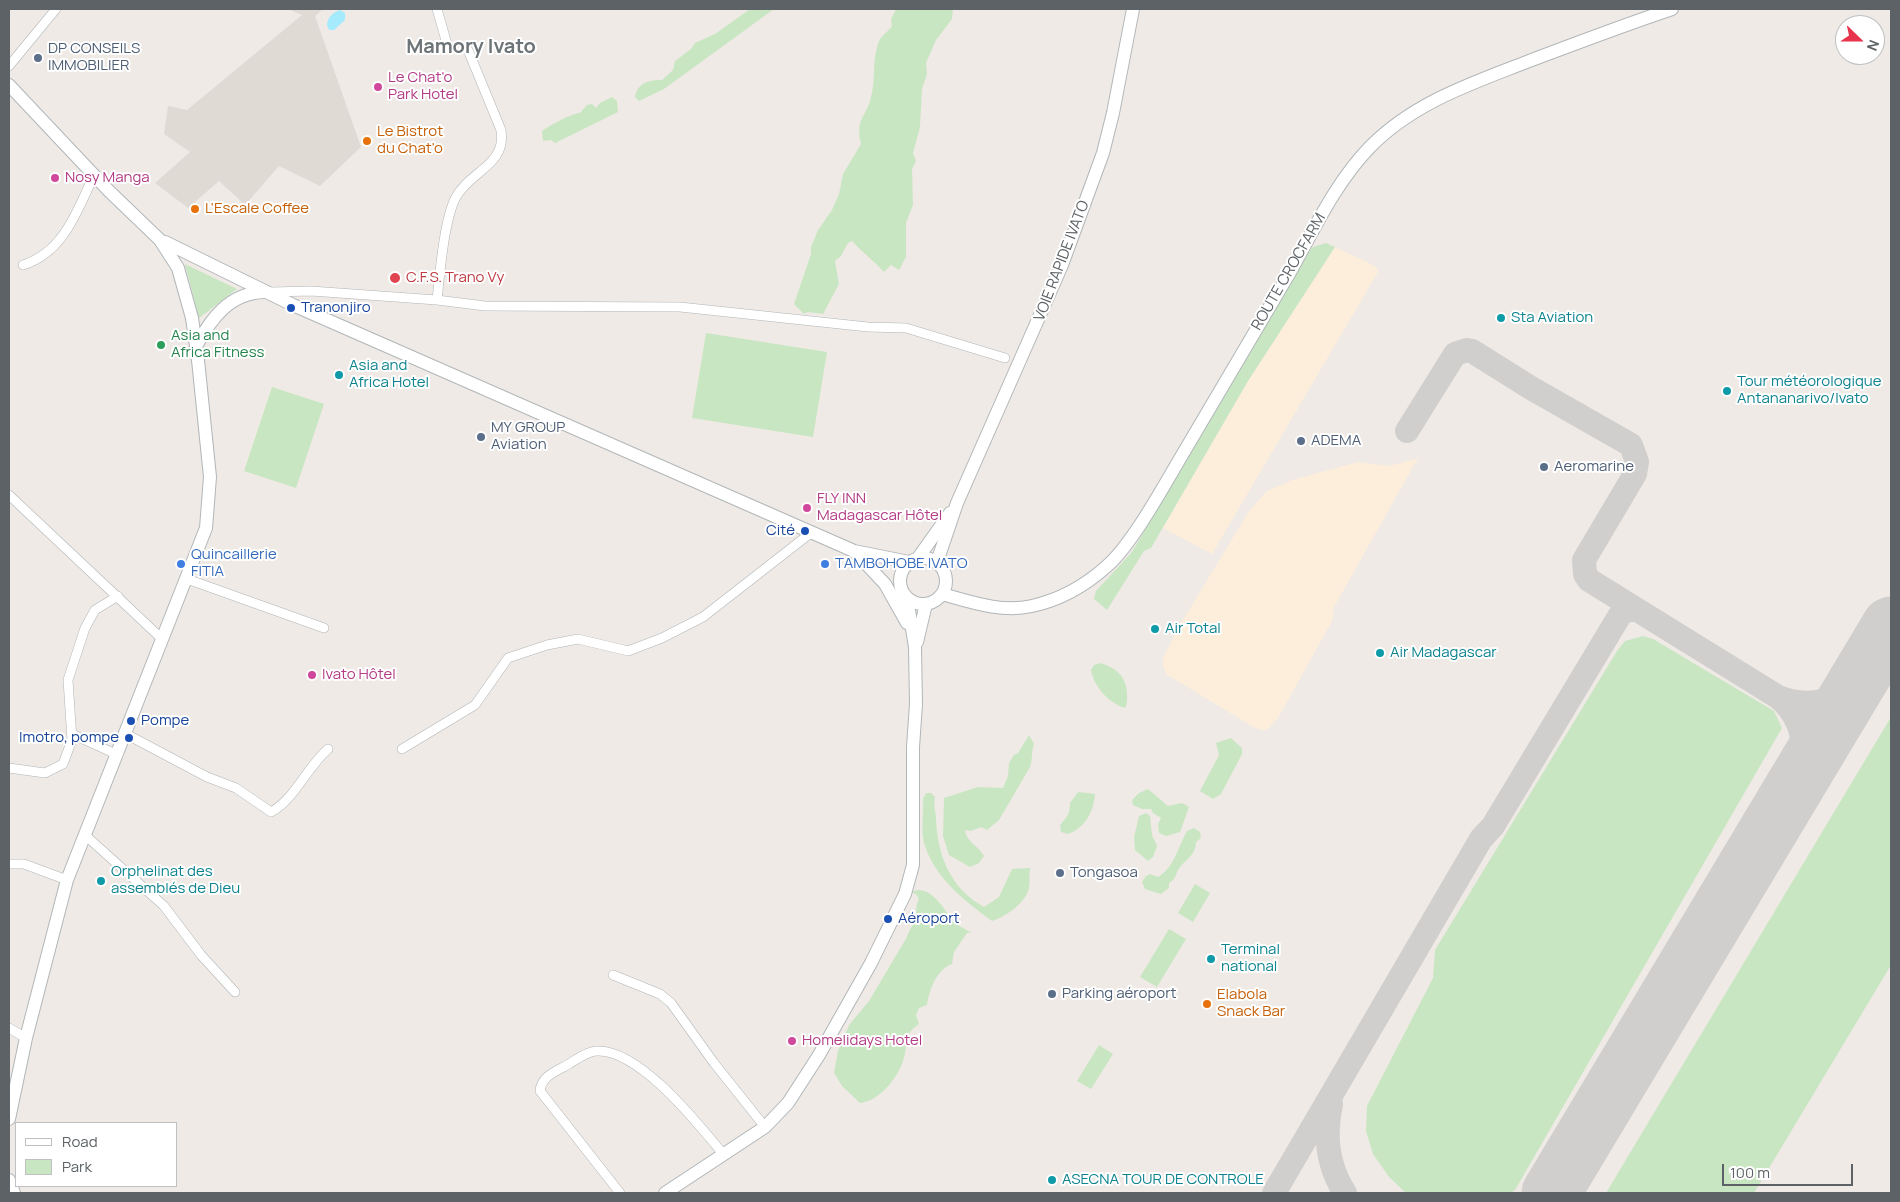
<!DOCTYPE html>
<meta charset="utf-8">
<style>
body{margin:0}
#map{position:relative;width:1900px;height:1202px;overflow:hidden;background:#efeae5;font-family:Manrope,sans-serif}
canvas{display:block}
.frame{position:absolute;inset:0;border:10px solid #5c6265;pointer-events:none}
.legend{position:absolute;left:15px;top:1122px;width:162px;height:65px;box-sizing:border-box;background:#fff;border:1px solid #bec0c1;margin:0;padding:6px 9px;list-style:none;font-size:15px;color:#5c6265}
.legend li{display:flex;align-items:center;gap:10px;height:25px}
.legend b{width:25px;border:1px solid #bec0c1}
.north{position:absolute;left:1835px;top:15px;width:50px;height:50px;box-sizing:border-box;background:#fff;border:1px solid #bec0c1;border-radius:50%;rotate:112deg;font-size:14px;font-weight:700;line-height:20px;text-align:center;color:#5c6265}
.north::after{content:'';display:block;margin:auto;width:18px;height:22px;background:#e7334c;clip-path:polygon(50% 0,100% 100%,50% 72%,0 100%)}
.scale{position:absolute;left:1722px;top:1164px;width:131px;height:22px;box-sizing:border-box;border:2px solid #5c6265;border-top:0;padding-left:6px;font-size:15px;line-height:18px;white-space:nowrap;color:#5c6265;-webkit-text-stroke:4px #fff;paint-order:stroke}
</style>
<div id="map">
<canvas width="1900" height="1202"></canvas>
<div class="frame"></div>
<ul class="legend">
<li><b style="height:6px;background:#fff"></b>Road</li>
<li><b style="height:14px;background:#c9e6c2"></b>Park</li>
</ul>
<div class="north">N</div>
<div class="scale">100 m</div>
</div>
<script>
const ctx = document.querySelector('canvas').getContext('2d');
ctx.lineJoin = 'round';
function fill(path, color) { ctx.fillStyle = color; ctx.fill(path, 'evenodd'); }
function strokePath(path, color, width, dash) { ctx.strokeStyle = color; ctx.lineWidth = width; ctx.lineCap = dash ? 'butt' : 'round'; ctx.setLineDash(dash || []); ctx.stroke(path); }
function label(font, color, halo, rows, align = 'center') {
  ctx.font = font + ' Manrope,sans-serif'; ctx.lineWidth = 4; ctx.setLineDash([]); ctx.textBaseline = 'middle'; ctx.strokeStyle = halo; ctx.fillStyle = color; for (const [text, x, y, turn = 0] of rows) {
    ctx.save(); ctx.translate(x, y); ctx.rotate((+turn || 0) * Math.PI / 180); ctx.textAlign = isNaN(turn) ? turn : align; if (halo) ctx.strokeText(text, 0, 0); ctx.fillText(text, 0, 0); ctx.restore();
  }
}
const commercial = new Path2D(`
 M1335,247L1371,264L1377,268L1378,272L1212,554L1163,528L1248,381Z
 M1418,458L1334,607L1332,621L1278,718L1268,729L1263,730L1255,728L1166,674L1163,666V658L1180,625L1249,511L1267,491L1292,480L1358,462L1390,466Z`);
const education = new Path2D(`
 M288,9H323L315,16L361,147L320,186L279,166L245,205L219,181L188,208L155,183L190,152L164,134L168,106L187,110L302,15Z`);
const green = new Path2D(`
 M750,9H774L664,89L639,101L635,97C638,82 649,80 662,80L673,70L675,61L691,49L695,43L715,34Z
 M896,9H953L952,19L936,40L926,63L927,74L922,89L920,127L913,153L916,161L912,169L913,205L906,223V257L899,270L891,265L884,272C874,261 862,252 852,241L848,243L841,256L835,261L839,284L823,314L808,312L804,314L794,304L811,254V247L818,230L832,210L839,194L843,174L861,144C855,117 866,119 871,97C876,79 872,61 878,44C880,36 888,32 892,26L891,19Z
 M612,97L617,101L618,112L555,143L551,140L543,141L542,131C551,125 570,114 580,113L587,105L592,104L596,108L600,103Z
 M1326,243L1335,247L1248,381L1151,548L1144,551L1107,610L1094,599L1096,591L1132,552L1307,254L1313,247Z
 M185,264L237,289L199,318Z
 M706,333L827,352L813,437L692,418Z
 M272,387L324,404L296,488L244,471Z
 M1643,636L1653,639L1774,711L1782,728L1515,1190L1510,1193H1406L1389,1177L1373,1154L1366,1131L1367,1106L1433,978L1435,950L1617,651L1625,641Z
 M1101,663C1117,669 1125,675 1127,692C1127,698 1128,703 1125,708C1109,703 1094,687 1091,670L1094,665Z
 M1891,717V965L1754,1193H1606Z
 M1029,735L1034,744C1031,752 1033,759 1030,767L999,820L987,830L981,827L971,831L965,830C967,843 978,845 984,856L979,863L970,867L949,855L943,836L944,798L978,787L1003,788L1008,776L1009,763L1014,755L1018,753Z
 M1231,738L1242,748V754L1221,794L1213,799L1200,791L1219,755L1216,743Z
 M1148,789L1168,806L1182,803L1189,807L1180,832L1166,836L1159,833L1158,824L1161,818L1153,813L1151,809H1142L1133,805L1132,800L1139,793Z
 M1078,792L1095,794C1094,811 1085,828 1068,834L1061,832L1060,825C1067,817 1070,814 1070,803Z
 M926,793H931L935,797C933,806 936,811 936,820C938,856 950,888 984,907L999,897L1012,869L1030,868C1029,875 1030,882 1029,888C1026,903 1005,917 992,921C965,901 936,879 925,846C920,833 924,813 923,799Z
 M1146,813L1150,816L1152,835L1157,846L1153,857L1148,861L1135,850L1134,837L1139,816Z
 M1194,828L1200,832L1201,838L1196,842C1196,856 1185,859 1178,870C1175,876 1176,879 1169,883V888L1161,894L1145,889L1142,882L1146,876L1150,874L1158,877C1174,868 1178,847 1187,831Z
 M1195,884L1210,893L1193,922L1178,913Z
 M919,890C935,891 944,910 954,922C958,926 966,929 971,933H967L954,952L952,964C937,969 929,990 927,1005L919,1008L916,1015L919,1024C901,1036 909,1045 903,1061C897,1079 879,1101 860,1103L842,1086L834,1073L838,1051L849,1025L869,1001L907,937C909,930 912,927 915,921C918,913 914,908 919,899L916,894L910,892Z
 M1169,929L1186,939L1157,987L1140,977Z
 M1099,1045L1113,1054L1091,1089L1077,1081Z`);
const water = new Path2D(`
 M340,10L345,13V20L334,30H329L327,25C327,18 333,12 340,10Z`);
const taxiway = new Path2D(`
 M1407,431L1455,354L1467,350L1472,351L1531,388L1631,445L1637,462L1635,474L1584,560L1585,574L1589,580L1778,697C1809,709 1840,702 1861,676
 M1778,697C1806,721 1809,754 1795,786
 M1331,1104C1324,1136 1327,1165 1345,1193
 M1274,1193L1481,839L1493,826L1620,615L1627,610H1636`);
const runway = new Path2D(`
 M1551,1193L1891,626`);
const street = new Path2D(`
 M437,9L447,44
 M9,66L56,9
 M23,265C64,252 77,211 94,175
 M271,292L311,291L437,300L485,306L680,307L868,327L906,328L1005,358
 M437,300C440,273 444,219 456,197C470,171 507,165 501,130L468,50
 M9,495L162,639
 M187,579L324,628
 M72,734L118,755
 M126,734L207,777L236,788L271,812C295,799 307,767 328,749
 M402,749L475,705L508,658L547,645L578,639L628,651L662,638L703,617L812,532
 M9,768L45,773L63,764L72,740L68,680L85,628L95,610L118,596
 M85,835L164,906L201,955L235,992
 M9,864H24L67,880
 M613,975L660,994L671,1003L714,1063L765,1127
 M9,1028L26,1038
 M620,1193L540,1091C541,1076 557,1071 569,1064C577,1059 586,1052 596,1051C639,1048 699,1125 724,1155`);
const secondary = new Path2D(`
 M9,85L109,191L160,240L178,268L192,318L198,360L210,477L206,528L67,880L26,1038L9,1119
 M165,242L293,305L854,551L909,562
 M196,346C211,319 229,293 264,292
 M854,551L885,584L907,623
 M918,558L950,513
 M900 581a23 23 0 1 1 46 0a23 23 0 1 1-46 0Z
 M937,562L957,503L1062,265L1103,153L1113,113L1133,9
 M942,594C971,602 1002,613 1032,606C1059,600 1086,585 1107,566C1131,545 1161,491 1178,462C1215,399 1252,337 1289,274C1314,230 1335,183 1370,147C1414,102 1473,83 1529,61C1577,43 1624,25 1672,9
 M917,642L926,604
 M9,1180L14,1193
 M665,1193L765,1127L788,1103L819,1055L871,963L905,894L913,865V747L916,704L915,647L907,598`);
const markers = [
 [38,58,5,"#5c6f8a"],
 [378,87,5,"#d1479c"],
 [367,141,5,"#e8710a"],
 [55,178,5,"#d1479c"],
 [195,209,5,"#e8710a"],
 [395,278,6,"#e0444e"],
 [291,308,5,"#1a4fb4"],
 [1501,318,5,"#0f9aa8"],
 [161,345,5,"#2e9e5b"],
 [339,375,5,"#0f9aa8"],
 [1727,391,5,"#0f9aa8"],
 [481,437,5,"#5c6f8a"],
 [1301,441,5,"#5c6f8a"],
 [1544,467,5,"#5c6f8a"],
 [807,508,5,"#d1479c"],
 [805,531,5,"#1a4fb4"],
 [181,564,5,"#3f7fe0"],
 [825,564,5,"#3f7fe0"],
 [1155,629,5,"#0f9aa8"],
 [1380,653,5,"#0f9aa8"],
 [312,675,5,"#d1479c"],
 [131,721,5,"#1a4fb4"],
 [129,738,5,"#1a4fb4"],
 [1060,873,5,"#5c6f8a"],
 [101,881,5,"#0f9aa8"],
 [888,919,5,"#1a4fb4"],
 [1211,959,5,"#0f9aa8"],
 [1052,994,5,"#5c6f8a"],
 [1207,1004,5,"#e8710a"],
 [792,1041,5,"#d1479c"],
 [1052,1180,5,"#0f9aa8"]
];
const serviceNames = [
 ["DP CONSEILS",48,49],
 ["IMMOBILIER",48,66],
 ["MY GROUP",491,428],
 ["Aviation",491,445],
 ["ADEMA",1311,441],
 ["Aeromarine",1554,467],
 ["Tongasoa",1070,873],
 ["Parking aéroport",1062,994]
];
const hotelNames = [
 ["Le Chat'o",388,78],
 ["Park Hotel",388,95],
 ["Nosy Manga",65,178],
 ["FLY INN",817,499],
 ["Madagascar Hôtel",817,516],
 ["Ivato Hôtel",322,675],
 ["Homelidays Hotel",802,1041]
];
const foodNames = [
 ["Le Bistrot",377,132],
 ["du Chat'o",377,149],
 ["L'Escale Coffee",205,209],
 ["Elabola",1217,995],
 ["Snack Bar",1217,1012]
];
const streetNames = [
 ["VOIE RAPIDE IVATO",1062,261,-69],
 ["ROUTE CROCFARM",1289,272,-60]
];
const healthNames = [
 ["C.F.S. Trano Vy",406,278]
];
const transitNames = [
 ["Tranonjiro",301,308],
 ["Cité",795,531,"right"],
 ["Pompe",141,721],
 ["Imotro, pompe",119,738,"right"],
 ["Aéroport",898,919]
];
const cultureNames = [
 ["Sta Aviation",1511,318],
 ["Asia and",349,366],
 ["Africa Hotel",349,383],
 ["Tour météorologique",1737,382],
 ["Antananarivo/Ivato",1737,399],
 ["Air Total",1165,629],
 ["Air Madagascar",1390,653],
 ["Orphelinat des",111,872],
 ["assemblés de Dieu",111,889],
 ["Terminal",1221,950],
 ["national",1221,967],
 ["ASECNA TOUR DE CONTROLE",1062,1180]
];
const leisureNames = [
 ["Asia and",171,336],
 ["Africa Fitness",171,353]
];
const shopNames = [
 ["Quincaillerie",191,555],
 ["FITIA",191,572],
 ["TAMBOHOBE IVATO",835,564]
];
const districtNames = [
 ["Mamory Ivato",471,47]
];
fill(commercial, '#fdeedb');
fill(education, '#dfdad3');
fill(green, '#c9e6c2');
fill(water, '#a6eafe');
strokePath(taxiway, '#d1cfcd', 24);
strokePath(runway, '#d1cfcd', 59);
strokePath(street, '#b0b4b7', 10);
strokePath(secondary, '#b1b6b9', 14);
strokePath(street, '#fff', 9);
strokePath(secondary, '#fff', 12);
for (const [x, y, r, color] of markers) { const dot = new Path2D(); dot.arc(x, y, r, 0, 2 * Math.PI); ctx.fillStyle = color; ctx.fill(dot); strokePath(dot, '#fff', 2); }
label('15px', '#4e5e75', '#fff', serviceNames, 'left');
label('15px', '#b23c85', '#fff', hotelNames, 'left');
label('15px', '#c56008', '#fff', foodNames, 'left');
label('15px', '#5c6265', '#fff', streetNames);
label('15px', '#be3a42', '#fff', healthNames, 'left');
label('15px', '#164399', '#fff', transitNames, 'left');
label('15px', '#0d838f', '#fff', cultureNames, 'left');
label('15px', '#27864d', '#fff', leisureNames, 'left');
label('15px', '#366cbe', '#fff', shopNames, 'left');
label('bold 20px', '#6d7477', '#fff', districtNames);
</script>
